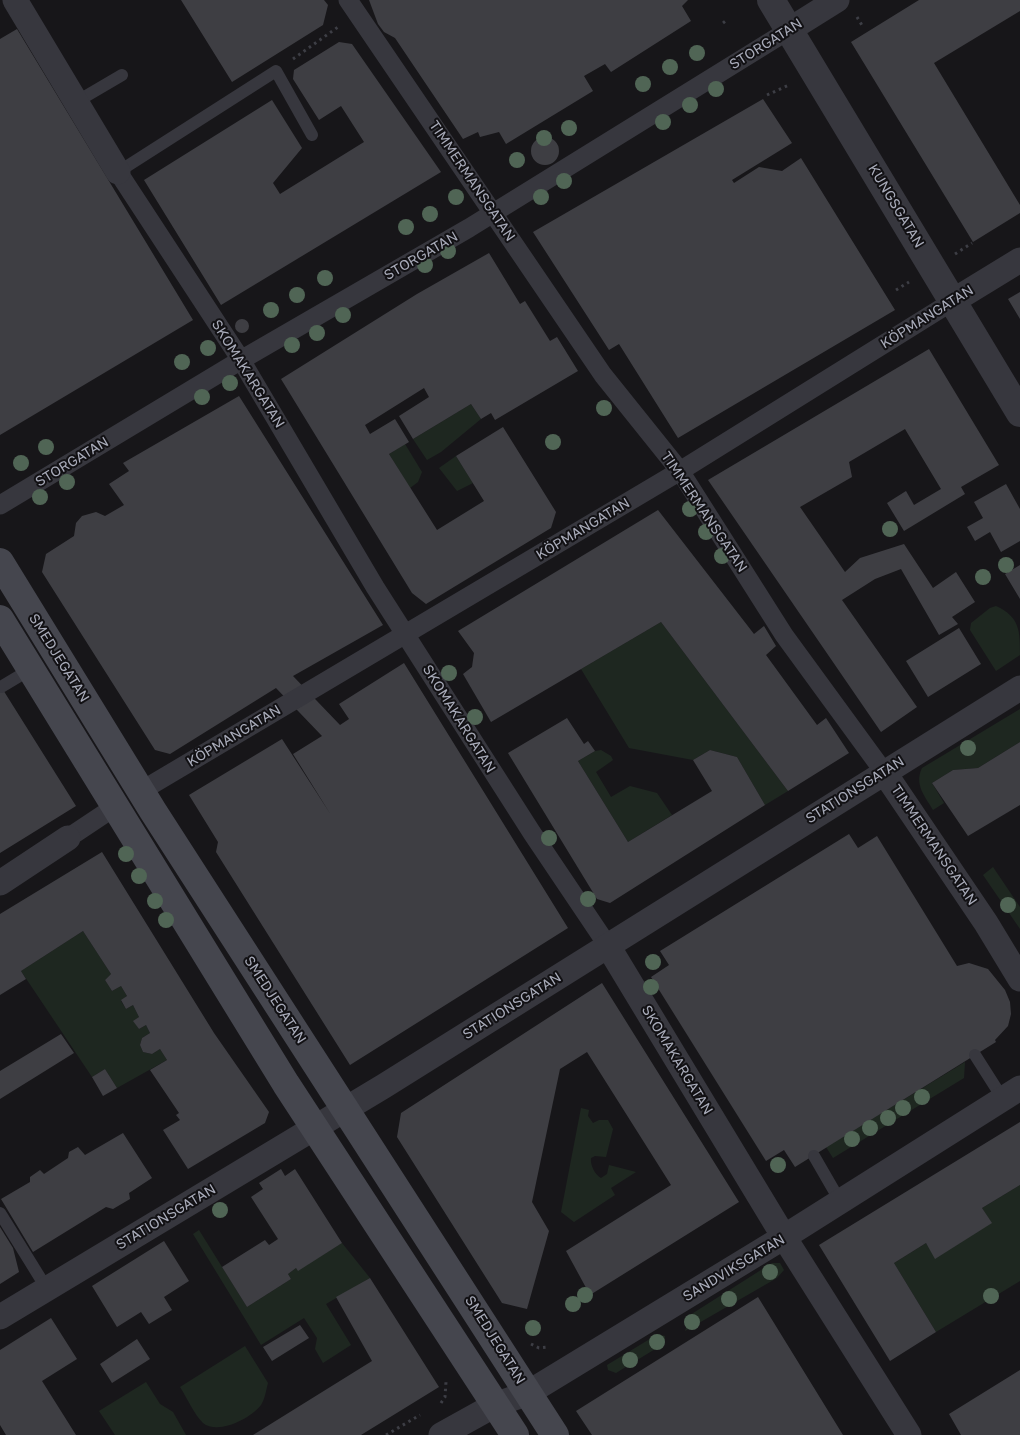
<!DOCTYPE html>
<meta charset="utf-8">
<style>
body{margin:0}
canvas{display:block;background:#171619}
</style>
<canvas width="1020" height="1435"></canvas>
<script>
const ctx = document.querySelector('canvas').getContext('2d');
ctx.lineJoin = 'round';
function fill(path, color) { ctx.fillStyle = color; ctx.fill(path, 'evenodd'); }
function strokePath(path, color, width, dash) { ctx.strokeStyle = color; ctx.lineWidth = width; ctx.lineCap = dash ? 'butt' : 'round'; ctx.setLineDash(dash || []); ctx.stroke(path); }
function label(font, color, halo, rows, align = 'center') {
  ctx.font = font + ' "Golos Text",sans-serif'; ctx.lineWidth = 4; ctx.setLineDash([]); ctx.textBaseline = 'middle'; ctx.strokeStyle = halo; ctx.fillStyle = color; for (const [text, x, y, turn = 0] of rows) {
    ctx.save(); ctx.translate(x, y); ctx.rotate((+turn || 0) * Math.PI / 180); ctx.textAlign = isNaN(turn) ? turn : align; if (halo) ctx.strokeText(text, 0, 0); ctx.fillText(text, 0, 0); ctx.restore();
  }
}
const green = new Path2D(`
 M471,404L481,419L441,452L427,460L413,439Z
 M405,444L422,472L418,482L410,488L389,454Z
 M456,456L473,483L457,491L439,468Z
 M996,606C1020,617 1020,631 1020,655L996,671L970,630L971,623L990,608Z
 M661,622L788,791L765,805L737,757L710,750L693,760L629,748L581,669Z
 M1020,709V742L978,768L953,770L932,783L944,803L933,810C925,796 914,785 922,768Z
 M601,750L611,756L613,760L596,772L611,797L630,786L657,793L672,815L628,842L578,761L595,751Z
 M993,867L1020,907V929L983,875Z
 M83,931L111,974L105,980L112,991L121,986L127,996L121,1001L126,1009L133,1005L139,1017L134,1021L139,1029L146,1025L150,1033L142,1038L140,1045L143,1052L152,1054L160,1049L167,1060L117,1088L105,1069L92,1077L21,971Z
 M965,1062L964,1078L833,1158L826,1147Z
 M581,1108L589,1110L588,1116L593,1123L599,1120H608L613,1129L606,1157L595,1156L591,1158C590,1165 595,1175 601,1178L607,1174L609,1165L636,1172L611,1188L615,1195L574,1222L561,1212Z
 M1020,1185V1281L936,1332L894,1263L926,1243L936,1258L991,1223L982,1208Z
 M199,1230L247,1307L291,1279L288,1274L296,1268L298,1270L342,1243L370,1278L326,1304L351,1345L323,1363L315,1349L317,1338L304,1318L261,1345L193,1234Z
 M772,1263H780L784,1270L777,1278L685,1331L690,1315Z
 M658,1334L665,1336V1343L616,1373L608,1370L607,1365Z
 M245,1346L268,1383C266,1390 265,1399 261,1405C250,1419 218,1435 203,1423C194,1414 187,1398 180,1387Z
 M146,1382L160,1404L173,1412L186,1435H115L99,1411Z`);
const building = new Path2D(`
 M181,0H324L328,5L323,25L232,82Z
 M369,0H688L682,6L691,21L611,72L605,64L584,76L593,91L506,144L499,132L480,137L478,132L463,139L395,38L384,32L378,24Z
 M919,0H1020V11L934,63L1020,205V213L973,242L851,42Z
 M17,29L193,320L0,435V39Z
 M339,42L352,44L441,172L221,305L144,180L272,100L302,148L273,183L280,194L364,142L341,106L319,120L293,79L294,70Z
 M763,99L792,143L732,180L734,183L759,167L782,171L801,158L895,310L678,438L619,344L609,350L533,232Z
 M531 151a14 14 0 1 1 28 0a14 14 0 1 1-28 0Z
 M489,253L520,304L525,301L550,341L557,337L578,371L495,420L491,413L481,419L471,404L413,439L399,416L429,397L424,388L365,425L370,434L395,419L409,442L389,454L437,530L484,501L456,456L503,427L556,512L551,528L426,604L412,593L281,379L417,294Z
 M1020,292V319L1008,299Z
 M235 326a7 7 0 1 1 14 0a7 7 0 1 1-14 0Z
 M929,349L999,465L961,487L965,494L904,531L887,503L906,491L914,505L941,489L905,429L849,462L852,477L800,507L845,572L860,558L904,544L933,588L956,572L975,602L952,617L958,624L939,635L901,569L875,579L842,600L917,707L881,732L708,480Z
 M239,396L383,625L293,676L340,725L349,719L339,704L404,663L568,928L350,1065L216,852L218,842L189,795L282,739L331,815L293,754L322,736L276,688L170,754L155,750L42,572L46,554L74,536L76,523L82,516L96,512L105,516L124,505L109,484L129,471L123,463Z
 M1006,484L1020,509V541L1001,552L990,532L975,541L967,527L983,518L974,502Z
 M658,510L754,634L764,626L776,646L766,655L817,725L826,718L849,753L788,791L661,622L491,722L463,674L472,667L474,653L458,631Z
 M1020,565V599L1005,574Z
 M959,628L981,664L928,697L906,661Z
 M0,685L76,806L0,853Z
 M567,718L584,744L588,741L595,751L578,761L628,842L712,791L693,760L710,750L737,757L765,805L610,903L597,899L508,753Z
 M1020,742V805L968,836L932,783L953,770L978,768Z
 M849,834L858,848L877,836L957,966L969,963L988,969L1005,990L1010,1002L1011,1014L1008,1026L995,1040L996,1042L795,1167L784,1150L766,1161L651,977L669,965L660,951Z
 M102,852L214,1033L269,1112L265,1123L188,1169L163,1130L180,1120L176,1115L179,1113L150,1070L167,1060L160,1049L152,1054L143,1052L140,1045L142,1038L150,1033L146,1025L139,1029L133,1021L139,1017L133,1005L126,1009L121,1000L127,996L121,986L112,991L105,980L111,974L83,931L21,971L26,979L0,995V914Z
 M602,983L739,1202L590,1295L566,1251L671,1185L587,1052L560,1069L532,1202L549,1231L527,1309L502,1303L397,1137L401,1113Z
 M61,1034L74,1053L0,1099V1071Z
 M105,1069L117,1088L103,1096L92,1077Z
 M1020,1122V1185L982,1208L992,1223L935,1259L926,1243L894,1263L936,1332L890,1361L819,1245Z
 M123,1133L152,1178L129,1193L130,1199L113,1209L106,1207L33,1252L1,1199L30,1182V1177L40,1170L44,1174L68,1158L69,1152L78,1147L85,1155Z
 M281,1169L285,1176L295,1169L342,1243L298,1271L296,1268L288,1274L291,1279L247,1307L222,1267L265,1240L269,1245L278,1239L251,1197L263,1189L259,1183Z
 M0,1227L13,1248L19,1272L0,1284Z
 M164,1241L189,1281L164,1297L172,1310L149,1324L141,1312L117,1327L92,1286Z
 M370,1278L439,1387L361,1435H253L372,1361L336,1297Z
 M758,1297L843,1435H592L576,1411Z
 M51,1318L77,1359L42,1381L76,1435H6L0,1425V1350Z
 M300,1325L309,1338L272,1361L263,1347Z
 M137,1339L150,1359L112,1383L100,1364Z
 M1020,1370V1435H961L949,1414Z`);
const path = new Path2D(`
 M857,17L863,27
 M723,23L728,19
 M293,59L338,27
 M767,95L789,85
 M955,254L972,243
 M896,290L909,282
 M531,1344L539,1348L549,1347
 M441,1403L445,1397L446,1382
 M386,1435L420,1415`);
const service = new Path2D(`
 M76,102L122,75
 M118,172L276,71L312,135
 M1,687L31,669
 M975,1055L1003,1099
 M814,1156L840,1201
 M0,1213L47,1289`);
const pedestrian = new Path2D(`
 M348,0L603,375L680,471L784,635L884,772
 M118,172L241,360L375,587L532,833L608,946
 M0,505L241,360L469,228L789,30
 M141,791L680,471L953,301
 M68,838L116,806`);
const minor = new Path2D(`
 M15,0L118,172
 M789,30L837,0
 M953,301L1020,260
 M884,772L986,923L1020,979
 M0,883L68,838
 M608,946L784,1237L909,1435
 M0,1317L384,1086L1020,688
 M441,1435L495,1405L528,1393L784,1237L1020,1088`);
const tertiary = new Path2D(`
 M771,0L1020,413`);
const secondary = new Path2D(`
 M0,562L153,811L555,1435
 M0,619L286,1084L515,1435`);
const trees = [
 [697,53],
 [670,67],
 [643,84],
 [716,89],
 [690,105],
 [663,122],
 [569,128],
 [544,138],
 [517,160],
 [564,181],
 [456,197],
 [541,197],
 [430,214],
 [406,227],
 [448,251],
 [425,265],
 [325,278],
 [297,295],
 [271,310],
 [343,315],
 [317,333],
 [292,345],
 [208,348],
 [182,362],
 [230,383],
 [202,397],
 [604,408],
 [553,442],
 [46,447],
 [21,463],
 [67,482],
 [40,497],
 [690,509],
 [890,529],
 [706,532],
 [722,556],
 [1006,565],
 [983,577],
 [449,673],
 [475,717],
 [968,748],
 [549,838],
 [126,854],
 [139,876],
 [588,899],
 [155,901],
 [1008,905],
 [166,920],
 [653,962],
 [651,987],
 [922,1097],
 [903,1108],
 [888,1118],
 [870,1128],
 [852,1139],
 [778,1165],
 [220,1210],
 [770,1272],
 [585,1295],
 [991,1296],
 [729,1299],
 [573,1304],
 [692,1322],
 [533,1328],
 [657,1342],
 [630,1360]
];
const streetNames = [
 ["STORGATAN",766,44,-32],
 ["TIMMERMANSGATAN",472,181,56],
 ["KUNGSGATAN",896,206,59],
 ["STORGATAN",421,256,-30],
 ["KÖPMANGATAN",927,317,-32],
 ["SKOMAKARGATAN",248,374,58],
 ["STORGATAN",72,462,-31],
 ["TIMMERMANSGATAN",704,512,56],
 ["KÖPMANGATAN",583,529,-31],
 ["SMEDJEGATAN",59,658,58],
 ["SKOMAKARGATAN",459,719,58],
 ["KÖPMANGATAN",234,736,-31],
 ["STATIONSGATAN",855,790,-32],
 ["TIMMERMANSGATAN",934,845,56],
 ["SMEDJEGATAN",275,1000,57],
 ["STATIONSGATAN",512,1006,-32],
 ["SKOMAKARGATAN",677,1060,59],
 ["STATIONSGATAN",166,1217,-31],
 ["SANDVIKSGATAN",734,1268,-31],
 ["SMEDJEGATAN",495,1340,58]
];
fill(green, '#1e2720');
fill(building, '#3e3e43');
strokePath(path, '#3d3e45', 3, [2.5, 4]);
strokePath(service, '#37373e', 12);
strokePath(pedestrian, '#37373e', 19);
strokePath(minor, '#37373e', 25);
strokePath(tertiary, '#37373e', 28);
strokePath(secondary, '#45464e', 28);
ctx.fillStyle = '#506555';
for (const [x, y] of trees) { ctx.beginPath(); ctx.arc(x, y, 8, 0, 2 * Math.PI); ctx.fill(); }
label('14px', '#a8abb9', '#121114', streetNames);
</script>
